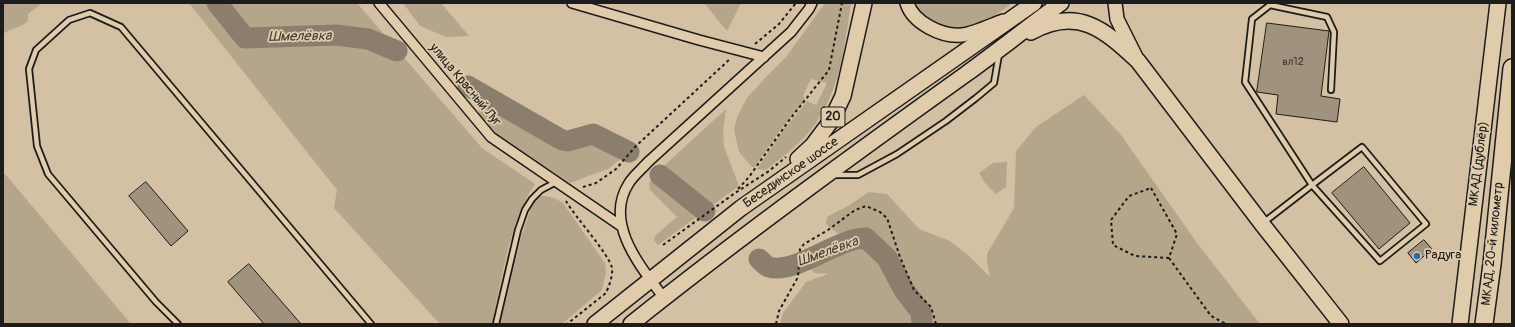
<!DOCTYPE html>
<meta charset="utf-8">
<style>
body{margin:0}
#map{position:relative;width:1515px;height:327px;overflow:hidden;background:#d4c0a2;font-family:Pangolin,sans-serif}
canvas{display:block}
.frame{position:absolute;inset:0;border:4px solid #1c1c1c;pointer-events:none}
</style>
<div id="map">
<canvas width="1515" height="327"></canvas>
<div class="frame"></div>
</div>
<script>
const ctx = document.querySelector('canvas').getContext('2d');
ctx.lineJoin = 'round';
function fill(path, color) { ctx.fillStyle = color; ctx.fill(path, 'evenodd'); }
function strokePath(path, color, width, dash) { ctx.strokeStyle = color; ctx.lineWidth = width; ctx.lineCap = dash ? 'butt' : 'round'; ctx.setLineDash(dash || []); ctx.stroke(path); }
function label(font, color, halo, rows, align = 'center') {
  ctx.font = font + ' Pangolin,sans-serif'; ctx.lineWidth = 3.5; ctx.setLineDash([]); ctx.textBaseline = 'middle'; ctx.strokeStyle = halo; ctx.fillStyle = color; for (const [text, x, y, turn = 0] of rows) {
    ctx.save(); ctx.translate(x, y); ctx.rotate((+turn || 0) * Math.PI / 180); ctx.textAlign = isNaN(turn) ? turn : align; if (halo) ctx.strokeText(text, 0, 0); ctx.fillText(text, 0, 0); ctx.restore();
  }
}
const green = new Path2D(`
 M3,3H42L28,14V21C20,29 12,27 3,34Z
 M189,3H357L482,148L535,184C509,222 502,279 492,324H440L334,208L337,190Z
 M403,3H441L469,36L446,37L420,26Z
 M704,3H741L727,31Z
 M825,3H851C845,42 841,84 819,118C807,139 785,155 766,170L757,169L782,132L807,101L816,105L827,83L811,79L803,96L805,100L780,130L754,168L751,166L739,152L734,130L737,117L747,98L767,76L786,57Z
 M913,3H1012C987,23 955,41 925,17C920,14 917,8 913,3Z
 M1084,95L1121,135L1197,243L1260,324H780L783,313L806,282L828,274C819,273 814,276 809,266L810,264L843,248C845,229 835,236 826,223L827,217L848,206L869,192L887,194L919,229L950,241L968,255L990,277L987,262V254L1014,208L1016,151L1036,127Z
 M483,98L564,144L588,138L621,158L610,168L570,183L497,135L478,115Z
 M726,109L723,133L724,147L739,186L658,245L654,240L656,235L677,217L650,190L649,183L656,173Z
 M1007,162L1006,187L996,194L985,183L979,173L993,163Z
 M5,174L131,324H3V176Z
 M541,196C550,196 555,198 563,203L605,263L606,272L602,290L562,324H500L522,234L530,211L536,200Z`);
const river = new Path2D(`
 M217,3L245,38L336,35L368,39L397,51
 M468,86L562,140L568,141L593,134L629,152
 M660,175L705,211
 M759,259C762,262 766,266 769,267C795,275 837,238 866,238L887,258L904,290L921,312L922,324`);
const building = new Path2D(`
 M1267,23L1329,31L1321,96L1340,99L1337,122L1276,114L1278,95L1257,92Z
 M1364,167L1410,223L1379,249L1332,193Z
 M146,182L188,231L171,246L129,196Z
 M1424,240L1432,249L1416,263L1408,253Z
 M249,264L301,324H264L228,282Z`);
const path = new Path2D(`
 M755,44L779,24L796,3
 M583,187L596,183L616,169L636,146L730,59
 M1151,188L1177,234L1169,258L1135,256L1113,245L1111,220L1129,196Z
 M738,189L749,177L790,119L829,70L842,3
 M566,201C575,217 609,254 612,268C613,276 609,286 606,293L567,324
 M663,245L735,193L769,171L786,157
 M1169,258L1211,316L1226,324
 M776,324L779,311L798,277L800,249L804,244L828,230L855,210L866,206L880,212L887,218L900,257L914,290L931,307L936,324`);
const lane = new Path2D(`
 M1362,147L1426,224L1380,261L1312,185Z
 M834,175H858L897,154L946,121L976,98L994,83L999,54
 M1263,223L1312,185L1245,82L1252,19L1270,5L1327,17L1334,32L1331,90
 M178,324L156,302L48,174L37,146L29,69L36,50L69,20L90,13L121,27L371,324
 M496,324L518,230L525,210L532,199L541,190L556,182`);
const street = new Path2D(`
 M379,3L491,137L621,226
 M572,3L699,40L764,57
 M664,298C641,267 603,223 629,183C634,175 642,169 648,162L791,32L809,9L812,3`);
const secondary = new Path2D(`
 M907,3C913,23 942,37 962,35C973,34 992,25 1003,21
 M1115,3L1117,19L1136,57`);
const primary = new Path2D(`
 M1031,32C1077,6 1104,29 1138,61L1262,224L1341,324
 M798,159L813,145L831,121L843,96L864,3
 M595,324L741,208L1034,3
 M631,324C740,237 853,155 966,74C998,51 1029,26 1061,3
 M1460,324L1498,3`);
const highway = new Path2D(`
 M1484,324L1492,264L1512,68`);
const markers = [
 [1417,256,4,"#1f6fb2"]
];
const numberNames = [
 ["вл12",1293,62]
];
const shields = [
 [833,117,24]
];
const shieldNames = [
 ["20",833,117]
];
const streetNames = [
 ["улица Красный Луг",465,85,50],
 ["МКАД (дублёр)",1479,164,-83],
 ["Бесединское шоссе",791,173,-35],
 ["МКАД, 20-й километр",1493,244,-84]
];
const poiNames = [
 ["Радуга",1425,256]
];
const waterNames = [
 ["Шмелёвка",300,37,-1],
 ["Шмелёвка",828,252,-20]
];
fill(green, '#b5a58b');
strokePath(river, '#8b7e6c', 21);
fill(building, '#a1927d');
strokePath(building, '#1c1c1c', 1);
strokePath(lane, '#1c1c1c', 8);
strokePath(street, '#1c1c1c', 12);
strokePath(secondary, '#1c1c1c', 16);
strokePath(primary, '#1c1c1c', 18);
strokePath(highway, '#1c1c1c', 20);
strokePath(path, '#1c1c1c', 2, [3, 3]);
strokePath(lane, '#e0cbaa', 4.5);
strokePath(street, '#e0cbaa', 9);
strokePath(secondary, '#e0cbaa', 13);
strokePath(primary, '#e0cbaa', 15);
strokePath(highway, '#e0cbaa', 17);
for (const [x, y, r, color] of markers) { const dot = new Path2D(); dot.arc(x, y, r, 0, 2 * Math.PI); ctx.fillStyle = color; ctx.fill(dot); strokePath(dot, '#e0cbaa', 1.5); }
label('11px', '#3d3a34', null, numberNames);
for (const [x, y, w] of shields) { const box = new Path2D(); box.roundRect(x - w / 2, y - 10, w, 20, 3); ctx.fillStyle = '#e0cbaa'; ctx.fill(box); strokePath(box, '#1c1c1c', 1); }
label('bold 12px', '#1c1c1c', null, shieldNames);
label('13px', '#1c1c1c', '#e0cbaa', streetNames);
label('13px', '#1c1c1c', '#e0cbaa', poiNames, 'left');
label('italic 14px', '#433e38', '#e0cbaa', waterNames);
</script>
